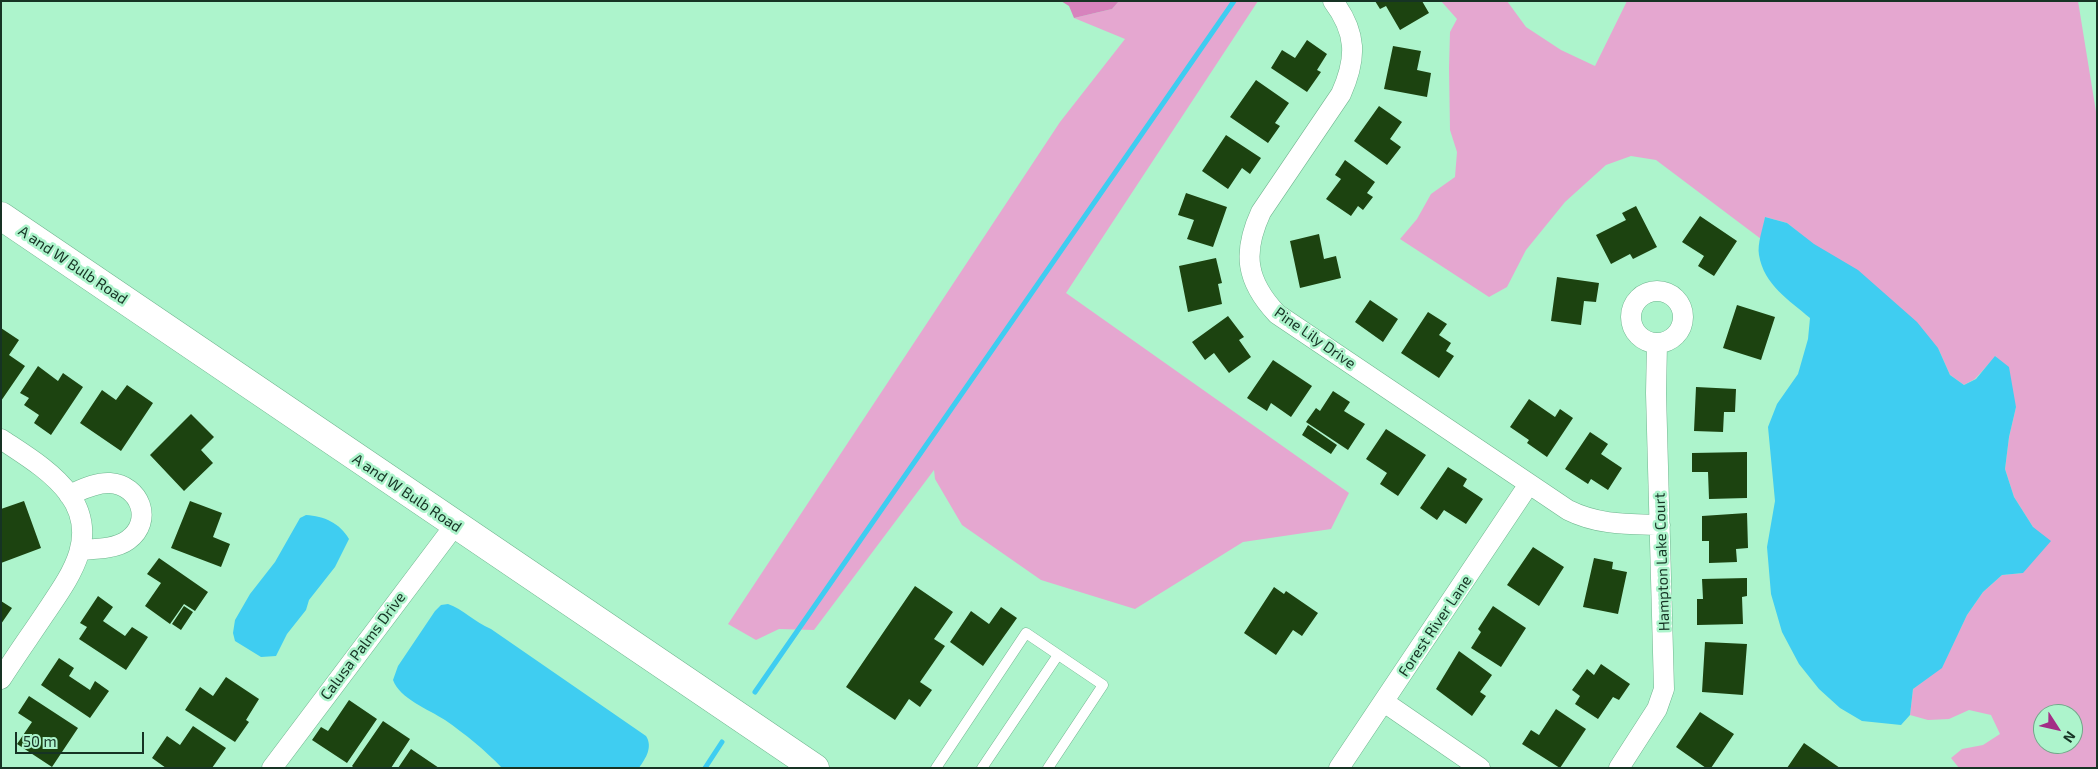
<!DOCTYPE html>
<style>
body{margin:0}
#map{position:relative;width:2098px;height:769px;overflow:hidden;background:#adf4cc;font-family:"Exo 2",sans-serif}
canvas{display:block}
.frame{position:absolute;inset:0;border:2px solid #163324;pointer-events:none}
.north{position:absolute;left:2033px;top:704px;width:50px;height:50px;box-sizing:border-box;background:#adf4cc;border:1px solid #71a789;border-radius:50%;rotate:125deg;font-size:14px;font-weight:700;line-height:20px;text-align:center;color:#163324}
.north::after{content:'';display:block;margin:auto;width:18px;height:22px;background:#a32d86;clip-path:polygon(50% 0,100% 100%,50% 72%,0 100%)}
.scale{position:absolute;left:15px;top:732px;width:129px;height:22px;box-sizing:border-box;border:2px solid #163324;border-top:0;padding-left:6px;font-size:15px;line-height:18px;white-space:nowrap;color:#163324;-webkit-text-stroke:4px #adf4cc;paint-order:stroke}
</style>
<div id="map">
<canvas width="2098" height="769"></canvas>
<div class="frame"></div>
<div class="north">N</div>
<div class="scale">50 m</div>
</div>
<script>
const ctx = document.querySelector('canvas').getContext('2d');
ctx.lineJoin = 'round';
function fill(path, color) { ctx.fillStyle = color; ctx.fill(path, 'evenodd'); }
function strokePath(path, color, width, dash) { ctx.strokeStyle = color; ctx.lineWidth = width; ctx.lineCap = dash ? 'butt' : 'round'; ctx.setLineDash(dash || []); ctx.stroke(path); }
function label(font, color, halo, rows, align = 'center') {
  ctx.font = font + ' "Exo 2",sans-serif'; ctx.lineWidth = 5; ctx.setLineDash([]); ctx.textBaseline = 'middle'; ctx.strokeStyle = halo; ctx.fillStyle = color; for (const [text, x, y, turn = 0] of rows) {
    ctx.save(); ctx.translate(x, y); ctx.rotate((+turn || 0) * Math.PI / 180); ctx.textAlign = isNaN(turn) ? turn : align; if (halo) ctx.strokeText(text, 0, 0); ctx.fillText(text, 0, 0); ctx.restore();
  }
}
const green = new Path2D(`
 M1119,1H1258L1066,293L1349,493L1331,529L1243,542L1135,609L1041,580L962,525L935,479L934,470L814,630L779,629L756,640L728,624L1060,122L1125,39L1074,18L1112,9Z
 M1441,1H1507L1526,27L1561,50L1595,66L1627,1H2078L2097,118V768H1959L1951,758L1962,749L1983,745L2000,734L1991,715L1969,710L1949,719L1928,720L1910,715L1913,689L1942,667L1967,615L1983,592L2002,575L2023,573L2033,527L2014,497L2005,469L2009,437L2016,407L1996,356L1975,379L1964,385L1950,375L1938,348L1787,223L1765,217L1761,239L1656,160L1631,156L1606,165L1565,202L1526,250L1507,287L1489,297L1400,239L1417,219L1431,194L1455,177L1457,152L1450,130L1449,68L1450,32L1457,19ZM2043,714H2073V744H2043Z`);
const forest = new Path2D(`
 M1061,1H1119L1112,9L1074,18L1069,6Z`);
const water = new Path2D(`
 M1765,217L1787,223L1814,244L1858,270L1917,322L1938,348L1950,375L1964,385L1976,379L1995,356L2009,367L2016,407L2009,437L2005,469L2014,497L2033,527L2051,541L2023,573L2002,575L1983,592L1967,615L1942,668L1913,689L1910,715L1901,725L1862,721L1840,708L1819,689L1799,664L1782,632L1771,594L1767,547L1775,501L1768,427L1777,404L1798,374L1808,339L1810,318C1789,300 1764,285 1759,255C1757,244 1763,228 1765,217Z
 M306,515C324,516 340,523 349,539L335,567L309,600L306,610L287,634L276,656L261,657L235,641L233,633L235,620L250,594L275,562L300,518Z
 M448,604C463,609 474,622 491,629L646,736C653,747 646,758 639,768H502C485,750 465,734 445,720C428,709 400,699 393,680L398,666L435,611L441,605Z`);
const stream = new Path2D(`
 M755,692L1234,1
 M705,768L722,742`);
const building = new Path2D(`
 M1375,1H1422L1429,13L1400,30L1386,6L1380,9Z
 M1307,40L1327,54L1317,70L1321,72L1307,92L1271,68L1282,50L1295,58Z
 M1393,46L1421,51L1417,70L1431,73L1427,97L1384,89Z
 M1256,80L1289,103L1275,123L1280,126L1268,143L1230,117Z
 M1379,106L1402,122L1390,139L1401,147L1387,165L1354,141Z
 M1226,135L1261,158L1250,174L1242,168L1228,189L1202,171Z
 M1345,160L1375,182L1367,193L1373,197L1363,210L1358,206L1351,216L1326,199L1341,179L1335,175Z
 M1186,193L1227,207L1213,247L1187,239L1194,220L1178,215Z
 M1636,206L1657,247L1633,259L1630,254L1611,264L1596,235L1626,220L1622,213Z
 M1700,216L1737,241L1714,276L1698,266L1704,256L1682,242Z
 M1319,234L1324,259L1336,256L1341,278L1300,288L1290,241Z
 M1216,258L1222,283L1218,284L1222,304L1188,312L1179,266Z
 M1557,277L1599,283L1596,302L1584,301L1581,325L1551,321Z
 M1370,300L1398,319L1383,342L1355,322Z
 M1737,305L1775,317L1761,360L1723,348Z
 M1428,312L1447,324L1439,335L1451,343L1446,351L1454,356L1439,378L1401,353Z
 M1228,316L1244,337L1239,340L1251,357L1229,373L1214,353L1205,360L1192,342Z
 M1,328L19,340L9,355L25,366L1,401Z
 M1273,360L1312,386L1291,417L1271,403L1267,411L1247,398Z
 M38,366L58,381L63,373L83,387L51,435L34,423L39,415L24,405L29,398L20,393Z
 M127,385L153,403L121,451L80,423L102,390L116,400Z
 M1696,387L1736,389L1735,412H1724L1723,432L1694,431Z
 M1333,391L1350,402L1344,411L1365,424L1348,450L1306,422L1316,408L1320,411Z
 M1529,399L1555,417L1560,409L1573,418L1547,457L1527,443L1529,440L1510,427Z
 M191,414L214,437L201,450L213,463L184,491L150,455Z
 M1308,425L1337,445L1331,454L1302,435Z
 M1386,429L1426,455L1398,496L1380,484L1387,473L1366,459Z
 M1590,432L1608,444L1601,454L1622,468L1608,490L1591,479L1588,484L1565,469Z
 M1747,452V498L1709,499L1708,472H1692V453Z
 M1448,467L1467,479L1463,486L1483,499L1466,524L1444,510L1437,520L1420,508Z
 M24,501L41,548L1,563V509Z
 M190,501L222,513L213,537L230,544L221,567L171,548Z
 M1747,513L1748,548L1736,549L1737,562L1709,563V541H1702V516Z
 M1533,547L1564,567L1539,606L1507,585Z
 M159,558L208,592L195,611L184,604L170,624L145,606L161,583L147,574Z
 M1594,558L1613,562L1612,569L1627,572L1618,614L1583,607Z
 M1747,578V596L1742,597L1743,624L1697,625V599H1703L1702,579Z
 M915,586L953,612L934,639L945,646L920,682L932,690L920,707L909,699L895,720L846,687Z
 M1274,587L1284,594L1286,591L1318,613L1302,636L1293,630L1276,655L1244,633Z
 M98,596L113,607L103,621L125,636L132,627L148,637L126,670L79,639L87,627L80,623Z
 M1,601L12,608L1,624Z
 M184,606L193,612L181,630L172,624Z
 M1493,606L1526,628L1501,667L1471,648L1481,632L1478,629Z
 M1001,607L1017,618L983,666L950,642L971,611L989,624Z
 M1705,642L1747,644L1743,695L1702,692Z
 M1459,651L1492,675L1480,692L1486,696L1472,716L1436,689Z
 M59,658L74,668L69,676L90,690L95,681L109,691L90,718L41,685Z
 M1601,664L1630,684L1619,700L1613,697L1598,719L1575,704L1580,696L1572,690L1587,669L1594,675Z
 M226,677L259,699L246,720L249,722L235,742L185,710L200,687L213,696Z
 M29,696L78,728L52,767L17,744L32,722L18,713Z
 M349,700L377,719L347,763L312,740L321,727L328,731Z
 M1556,709L1586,729L1560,768L1522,744L1531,730L1539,735Z
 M1700,712L1734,734L1711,768H1706L1676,747Z
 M383,721L410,739L391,768H354L352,766Z
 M193,726L226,748L212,768H166L152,758L167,736L180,745Z
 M1804,743L1840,768H1787Z
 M411,749L439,768H398Z`);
const lane = new Path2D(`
 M936,768L1026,633L1103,685L1048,768
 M982,768L1058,655`);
const street = new Path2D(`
 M1333,1C1357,33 1357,58 1341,94L1261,212C1242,253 1246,281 1277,314L1568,510C1598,525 1627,524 1660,525
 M1631 317a26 26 0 1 1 52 0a26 26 0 1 1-52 0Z
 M1,439C25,455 52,471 69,494C101,538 68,579 44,615C30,636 15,657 1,679
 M69,495C81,490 96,482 110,483C140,485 154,521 128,540C116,549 95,549 80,550
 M1384,702L1480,768
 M272,768L455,525
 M1339,768L1529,484
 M1619,768L1657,709L1664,689L1656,393L1657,344`);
const secondary = new Path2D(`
 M1,216L815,768`);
const streetNames = [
 ["A and W Bulb Road",73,265,34],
 ["Pine Lily Drive",1315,338,35],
 ["A and W Bulb Road",407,493,34],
 ["Hampton Lake Court",1662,562,-92],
 ["Forest River Lane",1435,626,-56],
 ["Calusa Palms Drive",363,646,-53]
];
fill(green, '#e5a7d0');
fill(forest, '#d783bd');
fill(water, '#3fcdf1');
strokePath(stream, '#3fcdf1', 5);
fill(building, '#1c4310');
strokePath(lane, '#70b58f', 11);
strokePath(street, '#70b58f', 21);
strokePath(secondary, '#70b58f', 29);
strokePath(lane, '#fff', 10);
strokePath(street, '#fff', 20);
strokePath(secondary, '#fff', 28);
label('15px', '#163324', '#adf4cc', streetNames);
</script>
